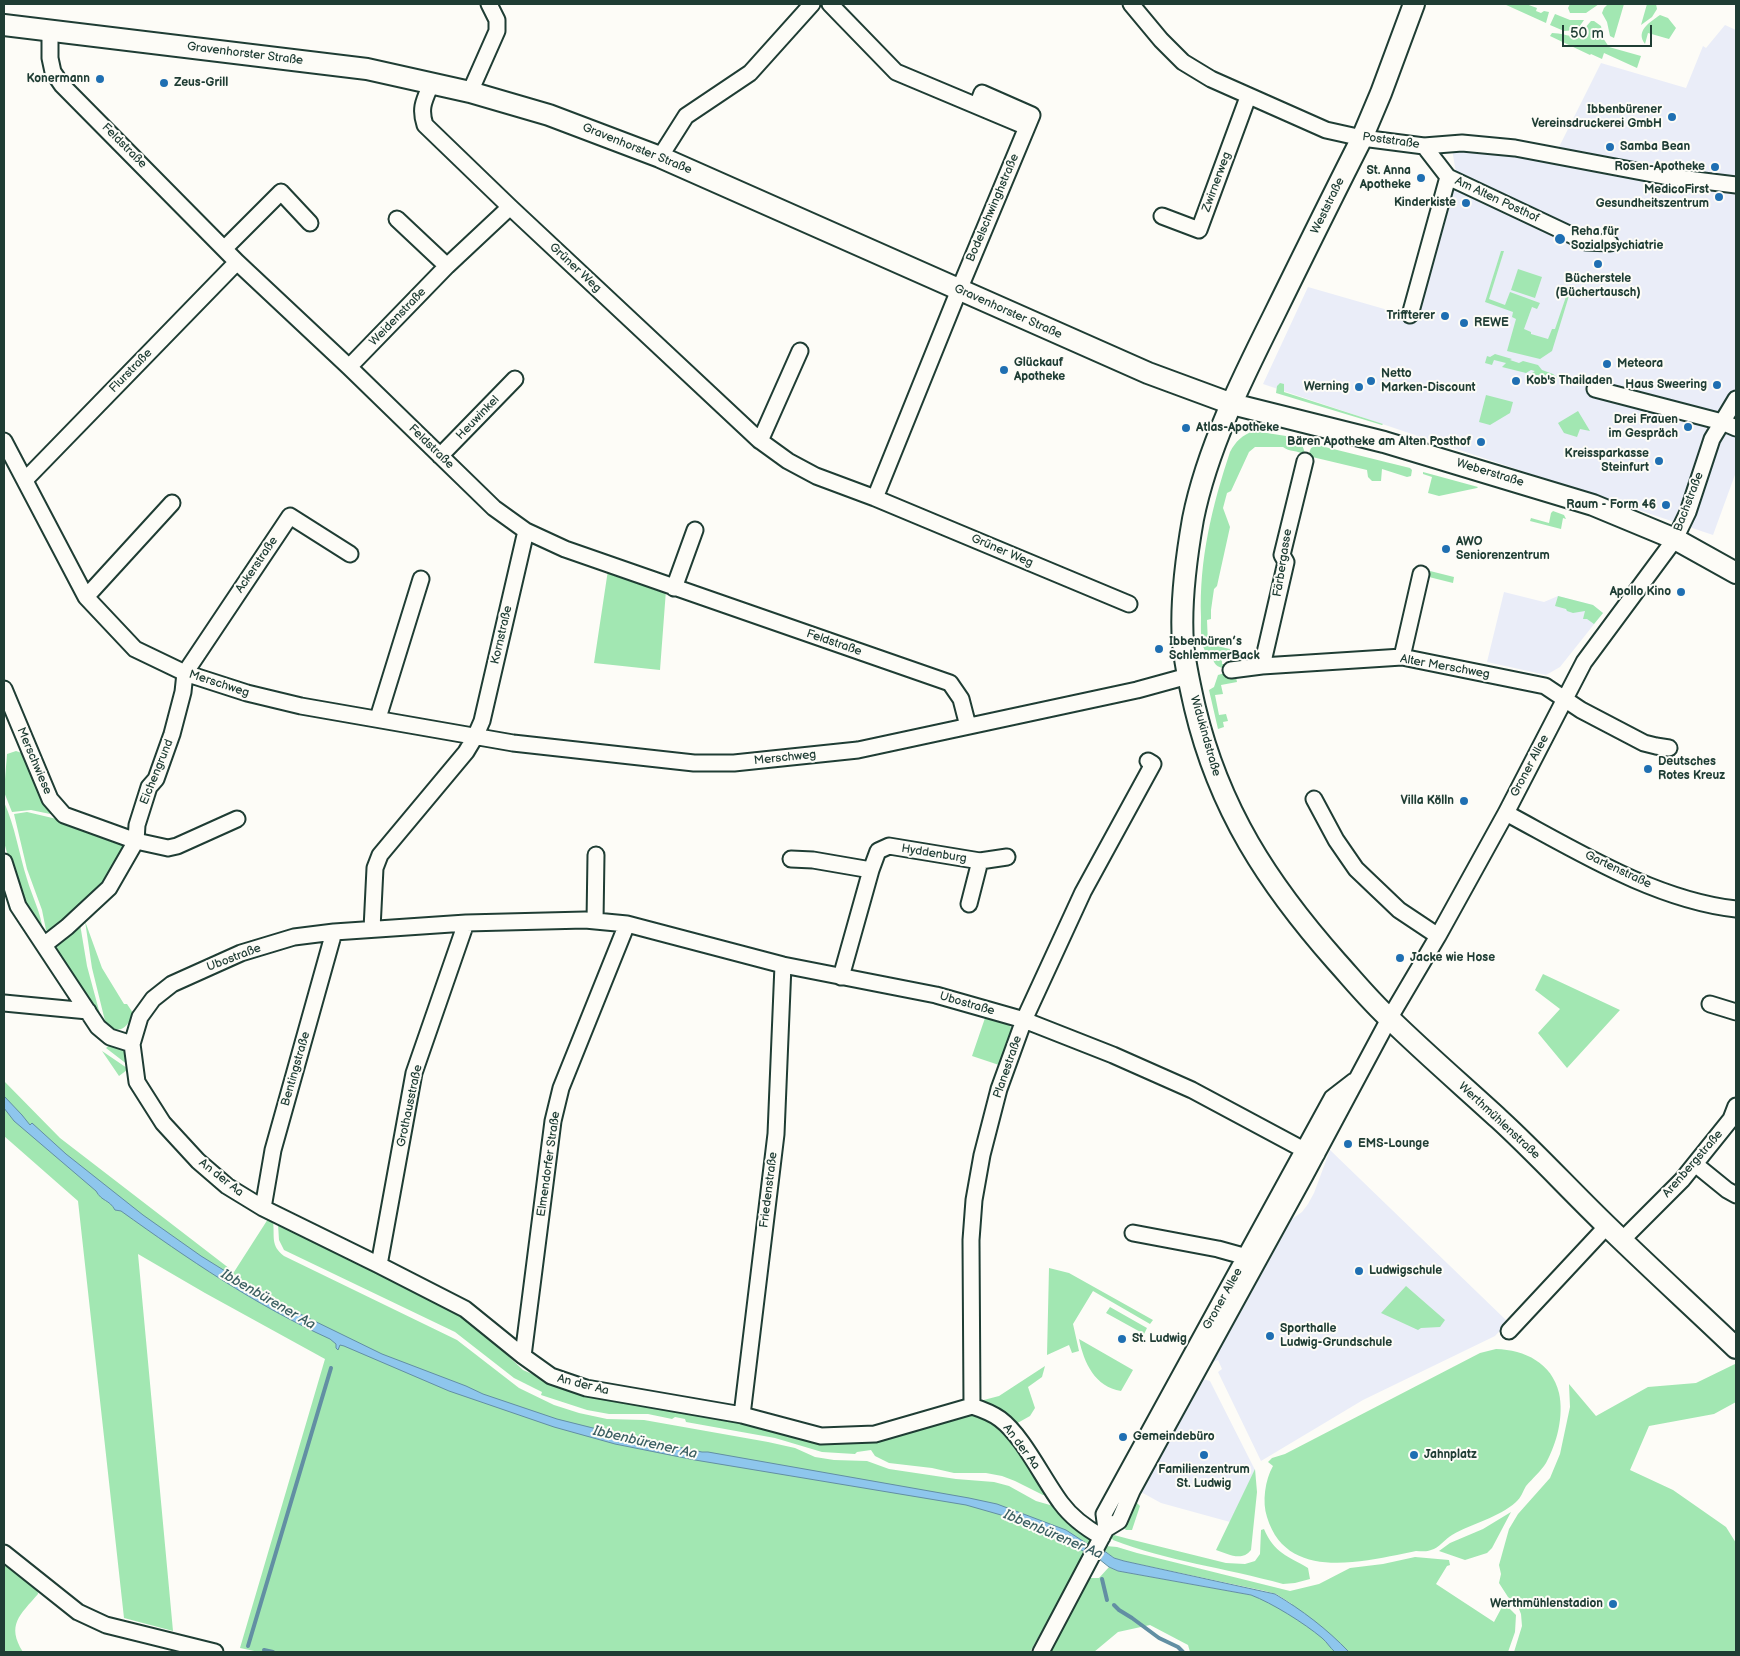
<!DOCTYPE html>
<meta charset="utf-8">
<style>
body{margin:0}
#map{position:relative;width:1740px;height:1656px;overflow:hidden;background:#fdfcf7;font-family:"Balsamiq Sans",sans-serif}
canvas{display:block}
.frame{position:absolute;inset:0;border:5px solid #1f3d34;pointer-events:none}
.scale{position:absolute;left:1562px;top:25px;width:90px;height:22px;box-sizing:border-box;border:2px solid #1f3d34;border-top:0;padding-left:6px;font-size:15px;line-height:18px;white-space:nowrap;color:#1f3d34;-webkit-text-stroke:4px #fdfcf7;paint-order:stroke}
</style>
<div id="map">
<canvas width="1740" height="1656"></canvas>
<div class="frame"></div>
<div class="scale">50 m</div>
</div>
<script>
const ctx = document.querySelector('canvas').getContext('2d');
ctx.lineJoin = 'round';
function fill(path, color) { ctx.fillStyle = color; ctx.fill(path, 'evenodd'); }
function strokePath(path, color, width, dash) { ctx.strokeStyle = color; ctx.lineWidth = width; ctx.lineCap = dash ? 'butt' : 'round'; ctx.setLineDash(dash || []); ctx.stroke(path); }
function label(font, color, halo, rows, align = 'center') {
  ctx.font = font + ' "Balsamiq Sans",sans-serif'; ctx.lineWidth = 4; ctx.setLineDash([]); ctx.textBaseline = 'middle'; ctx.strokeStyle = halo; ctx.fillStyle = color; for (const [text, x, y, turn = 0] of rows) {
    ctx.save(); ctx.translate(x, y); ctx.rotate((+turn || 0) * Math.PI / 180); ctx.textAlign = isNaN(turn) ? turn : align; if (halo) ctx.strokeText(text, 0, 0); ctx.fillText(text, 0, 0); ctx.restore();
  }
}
const built = new Path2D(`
 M1725,25L1736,30V472L1713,535L1263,384L1308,287L1412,317L1456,173L1450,137L1558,149L1601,63L1686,88L1703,46L1706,48Z
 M1504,592L1544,602L1558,596L1593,605L1603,613L1560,667L1546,675L1487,662Z
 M1330,1150L1508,1322L1495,1336L1363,1400L1261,1461L1218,1372L1222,1369L1218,1360L1213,1362L1292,1219L1302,1212L1308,1204L1314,1193Z
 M1203,1379L1210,1381L1255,1470L1230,1522L1161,1503L1141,1492Z`);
const green = new Path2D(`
 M1504,4H1526L1537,8L1536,11L1541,13L1544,11L1549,12L1546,23Z
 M1570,4H1599L1586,13H1570L1568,8Z
 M1608,4H1624L1614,38L1610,36L1607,22L1602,13L1604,8Z
 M1647,4H1656L1657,9L1652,17L1641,25Z
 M1555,14L1570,20H1584L1577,30L1564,31L1550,25Z
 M1660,15L1668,18L1676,28L1669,39L1648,33L1645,44C1635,31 1650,22 1660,15Z
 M1591,21H1594L1601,26L1603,38L1609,47L1641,56L1637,68L1604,53L1602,59L1591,54L1590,55L1550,36L1552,33C1562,33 1569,37 1578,36Z
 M1501,251H1504L1489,299L1505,305L1510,292L1540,303L1537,309L1532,307L1524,329L1531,332V334L1548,339L1552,329H1555L1570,285L1572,286L1552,351L1540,359L1507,351L1516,319L1512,317L1513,312L1485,302Z
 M1518,269L1542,277L1535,298L1511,290Z
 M1495,354L1512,359L1510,360L1519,363L1523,361L1538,365L1542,370L1553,374L1557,377L1556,381L1530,374L1535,371L1531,370L1526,373L1502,367L1506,363L1494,360L1492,365L1485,363L1487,356L1490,357Z
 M1280,383L1284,384V392L1383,424L1382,425L1276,393L1277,386Z
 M1486,395L1513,402L1510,413L1490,425L1479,422Z
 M1578,411L1590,431L1580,429L1577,437L1564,433L1558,423Z
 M1254,431L1286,436L1288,440L1301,442L1305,453L1304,455C1298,450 1289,452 1283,447H1255L1249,452L1231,491L1227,493L1223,508L1230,527L1217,586L1214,589L1211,610V619L1207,620L1208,644L1230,649L1229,656L1222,655V664L1231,665L1229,668C1218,669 1213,665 1212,654L1205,651C1200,641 1201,628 1201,617C1199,560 1212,506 1230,452C1236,441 1242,435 1254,431Z
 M1317,445L1410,468L1412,470L1411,476L1407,477L1382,469L1381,481H1372L1368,477L1367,470L1308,456L1311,448Z
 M1423,472L1478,487L1477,488L1439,496L1428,493L1432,477L1423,474Z
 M1553,511L1564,515L1566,519L1563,518L1561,529L1530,521L1531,518L1549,523L1551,513Z
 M608,570L666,590L660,670L594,663Z
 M1426,570L1454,577L1453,583L1425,576Z
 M1558,596L1593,605L1603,613L1594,624L1587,619H1583L1585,611L1573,613L1567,611L1566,609L1555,606Z
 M1225,673L1231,675L1232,678L1236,677L1237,682L1221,685L1223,694L1215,695L1219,715L1226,714L1228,721L1223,722L1224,727L1218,729L1209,690L1214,687L1218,675Z
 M16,751L22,753L25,757L55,815L31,810L12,812L4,792L7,754Z
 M4,802C15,826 19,854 27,879C32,896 41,913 43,931L19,896L4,842Z
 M27,812L61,820L119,841L125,850L103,888L58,927L48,931L46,930L42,910L27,869L14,814Z
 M85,921L102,968L124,1004H127L133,1013C128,1027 121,1035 106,1025L92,968Z
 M80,924L87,966L101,1018L53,955V939Z
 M1543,974L1620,1010L1567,1068L1538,1033L1560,1009L1535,990Z
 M985,1018L1009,1025L1012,1029L999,1065L972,1056Z
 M113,1042L127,1050L128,1065L106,1048Z
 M102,1051L127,1068V1070L119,1076Z
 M4,1081L60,1138L234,1272L268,1219L273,1221C275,1237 270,1245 284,1256L457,1340L519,1388L554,1405L579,1413L607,1419L644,1420L768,1442L795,1448L815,1457L834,1460L867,1461L889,1469L956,1479L994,1482L1009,1486L1036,1501L1057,1507L1070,1525L1092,1541L1030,1652H259L240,1648L325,1359L205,1293L138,1254L173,1631L124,1618L78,1201L4,1136Z
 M278,1224L464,1314L523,1370L550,1382L743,1420L820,1440L967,1414C975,1416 982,1417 990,1420C1014,1432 1033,1472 1047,1495H1043L1015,1481L1002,1476L986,1473H954L932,1468L889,1463L875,1456L871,1450L857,1452L855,1454L822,1452L775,1438L686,1422L685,1419L675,1417L672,1419L648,1414H609L587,1410L541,1395L542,1392L514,1378L455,1332L284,1250L279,1240Z
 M1049,1268L1069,1273L1153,1320L1150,1324L1093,1291L1073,1324L1079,1351L1072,1353L1069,1345L1047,1355Z
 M1406,1286L1445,1320L1440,1327L1421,1328L1418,1330L1381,1313Z
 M1110,1307L1147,1328L1144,1334L1106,1313Z
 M1079,1339L1133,1370L1121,1391C1095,1387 1084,1363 1079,1339Z
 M1496,1349C1525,1350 1552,1363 1559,1393C1564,1416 1557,1443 1546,1463C1541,1471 1533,1478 1526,1486C1523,1491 1521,1498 1516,1502C1498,1518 1473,1523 1452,1535C1445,1539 1439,1548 1431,1550C1427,1552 1421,1551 1416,1551C1410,1552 1403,1554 1397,1555C1351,1564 1285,1577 1267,1517C1262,1502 1265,1480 1273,1466L1268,1462L1272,1458L1285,1454L1480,1353Z
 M1735,1364L1736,1365V1402L1714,1414L1649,1426L1630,1470L1673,1490L1726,1527L1736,1543V1652H1514L1522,1626L1521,1614L1517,1604L1508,1597L1499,1583L1501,1574L1499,1565L1509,1529L1518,1514L1550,1478L1560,1454L1570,1407L1569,1384L1596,1416L1648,1387L1696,1383Z
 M1045,1366L1042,1377L1028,1387L1035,1408L1030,1416L1014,1425L976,1402L999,1396Z
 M1255,1469L1257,1492L1251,1550C1242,1562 1228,1554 1216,1550Z
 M1134,1500L1140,1506L1132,1530H1126L1121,1526Z
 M1511,1512L1492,1548L1487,1553L1465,1560L1439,1551L1450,1543L1483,1529Z
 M1264,1529C1274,1553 1288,1556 1308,1568L1310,1579L1295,1583L1283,1584C1226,1568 1167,1561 1113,1540L1111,1537L1114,1535L1129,1539L1226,1563L1245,1564L1255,1561L1260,1554L1261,1530Z
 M1106,1546L1117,1547L1137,1553L1290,1591L1319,1584L1350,1568L1383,1564L1415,1557L1449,1560L1450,1565L1447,1566L1436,1584L1494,1622L1502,1607L1507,1606L1516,1615L1515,1632L1508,1652H1190L1188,1645L1150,1625L1118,1632L1094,1652H1047L1086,1578H1099L1109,1567L1118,1571L1251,1595L1264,1600L1292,1604L1276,1594L1265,1591L1124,1561L1114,1558L1103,1550Z
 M4,1560L37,1587L38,1594C20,1615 6,1625 23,1652H4Z`);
const water = new Path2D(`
 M4,1096L22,1115L30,1125L32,1123L66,1154L143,1215L201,1256L254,1289L298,1313L382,1354L466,1386L483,1394L557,1419L633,1438L702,1452H708L969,1498L997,1504L1066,1530L1089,1545L1085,1552L1068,1543L1061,1542L1050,1533L1022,1521L966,1505L695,1460L615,1444L554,1427L449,1391L344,1346L340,1345L338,1350L336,1348V1344L330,1339C255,1305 188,1259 121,1211L115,1210C109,1199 102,1202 96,1191L14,1121L4,1108Z
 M1103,1550L1114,1558L1124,1561L1275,1594C1302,1610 1327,1629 1349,1652H1335C1330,1648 1327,1642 1322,1638C1304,1623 1272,1603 1251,1595L1118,1571L1109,1567L1099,1559Z`);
const stream = new Path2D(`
 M1102,1579L1107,1600
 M1114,1605L1119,1610L1132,1618L1159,1638L1178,1647L1183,1652
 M248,1646L331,1368
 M264,1650L273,1652`);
const minor = new Path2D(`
 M830,4L896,72L1027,127L959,290L875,498
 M1131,4L1161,40L1183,62L1211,79L1326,130L1362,138L1424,146L1462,143L1515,148L1663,176L1736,185
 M50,31V58L53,72L62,85L237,262L349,367L494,508L526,531L565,549L950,683L961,699L968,726
 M432,82C425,99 419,107 425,125L510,207L759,440L788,461L816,476L875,498L1129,604
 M470,92L497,31V20L489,4
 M977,106L982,93L1032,115L1027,127
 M1424,146L1448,177L1586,242L1610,243
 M660,157L686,116L750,73L812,4
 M1162,216L1199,230L1248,97
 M397,219L447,266
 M225,248L281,192L310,223
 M1410,315L1448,177
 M349,367L447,266L510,207
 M1595,389L1722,422L1736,428
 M4,441L86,597L135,649L185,673L247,693L301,706L513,743L694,763H734L858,750L1137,690L1188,676
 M760,441L800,351
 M440,456L515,379
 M25,480L237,262
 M674,588L695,530
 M86,597L172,503
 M1402,657L1421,574
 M1262,666L1286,562L1282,555L1305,461
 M1231,670L1262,666L1402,657L1545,686L1581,710L1644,743L1656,746L1669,748
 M4,689L50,799L64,815L136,841L168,848L177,846L237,819
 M378,718L421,579
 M1314,799L1336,840L1356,869L1399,910L1438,936
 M1506,813C1577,851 1655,900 1736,909
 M791,859L813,860L871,870
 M4,862L18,906L98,1027L110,1037L132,1044
 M969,904L980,861
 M595,921L596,855
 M372,929L375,868L380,855L466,752L475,737L482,721L526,531
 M44,945L67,927L109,888L136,841L137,825L149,787L156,779L172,734L183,692L185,673L290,516L350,554
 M841,977L871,870L878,851L889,846L980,861L1007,857
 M4,1003L88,1011
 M1710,1004L1736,1012
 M1695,1164L1727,1190L1736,1195
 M263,1208L273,1150L334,932
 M1133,1233L1218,1249L1254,1259
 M1622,1240L1682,1180L1731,1119L1736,1106
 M379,1265L414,1073L466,923
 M1509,1331L1607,1226
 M523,1356L553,1121L561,1088L627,924
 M972,1406L971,1240L974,1200L982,1155L999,1089L1024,1020L1083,892L1153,764L1148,761
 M742,1415L776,1134L783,965
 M1106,1529L1104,1514L1332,1098L1354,1081
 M1102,1537C1086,1528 1072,1518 1061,1503C1043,1479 1023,1436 1000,1419C992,1413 981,1409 972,1406L875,1434L821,1436L742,1415L586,1388L551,1376L523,1356L465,1309L379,1265L263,1208L227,1186L198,1161L163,1123L137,1082L132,1044L140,1017L153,999L172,984L241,953L294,937L334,932L466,923L585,920L627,924L783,965L936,995L1024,1020L1113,1055L1192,1090L1304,1150L1317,1154
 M4,1553L78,1612L106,1625L215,1652
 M1041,1652L1106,1529L1119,1521L1132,1491L1168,1425L1305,1176L1389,1019L1438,936L1506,813L1584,662L1675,539L1688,512L1712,439L1736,399`);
const secondary = new Path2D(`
 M1414,4L1381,93L1362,138C1332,197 1303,256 1274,315C1242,379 1207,449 1193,519C1186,559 1180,602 1183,643C1185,665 1190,686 1195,708C1219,809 1268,884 1336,961C1354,981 1371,1002 1391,1020C1426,1054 1463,1086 1499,1119C1535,1152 1568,1188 1603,1222C1647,1265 1692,1306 1736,1348
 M4,25L367,69L470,92L549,115L660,157L1148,373L1232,404L1384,442L1593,505L1675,539L1736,573`);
const markers = [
 [100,79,5,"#1f6fb2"],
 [164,83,5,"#1f6fb2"],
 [1672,117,5,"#1f6fb2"],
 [1610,147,5,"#1f6fb2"],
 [1715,167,5,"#1f6fb2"],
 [1421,178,5,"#1f6fb2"],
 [1719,197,5,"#1f6fb2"],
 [1466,203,5,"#1f6fb2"],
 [1560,239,6,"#1f6fb2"],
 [1598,264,5,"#1f6fb2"],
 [1445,316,5,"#1f6fb2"],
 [1464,323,5,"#1f6fb2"],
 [1607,364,5,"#1f6fb2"],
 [1004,370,5,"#1f6fb2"],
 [1371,381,5,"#1f6fb2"],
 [1516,381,5,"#1f6fb2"],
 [1717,385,5,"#1f6fb2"],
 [1359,387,5,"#1f6fb2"],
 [1688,427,5,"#1f6fb2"],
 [1186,428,5,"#1f6fb2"],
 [1481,442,5,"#1f6fb2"],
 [1659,461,5,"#1f6fb2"],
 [1666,505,5,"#1f6fb2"],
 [1446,549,5,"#1f6fb2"],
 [1681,592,5,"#1f6fb2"],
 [1159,649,5,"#1f6fb2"],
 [1648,769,5,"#1f6fb2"],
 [1464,801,5,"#1f6fb2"],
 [1400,958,5,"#1f6fb2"],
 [1348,1144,5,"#1f6fb2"],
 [1359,1271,5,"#1f6fb2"],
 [1270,1336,5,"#1f6fb2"],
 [1122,1339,5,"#1f6fb2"],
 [1123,1437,5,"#1f6fb2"],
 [1204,1455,5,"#1f6fb2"],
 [1414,1455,5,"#1f6fb2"],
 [1613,1604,5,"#1f6fb2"]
];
const streetNames = [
 ["Gravenhorster Straße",245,54,7],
 ["Poststraße",1391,141,8],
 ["Feldstraße",124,146,45],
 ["Gravenhorster Straße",637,149,22],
 ["Zwirnerweg",1217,182,-70],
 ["Am Alten Posthof",1497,200,25],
 ["Weststraße",1328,206,-64],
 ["Bodelschwinghstraße",993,208,-67],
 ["Grüner Weg",575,268,43],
 ["Gravenhorster Straße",1008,312,24],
 ["Weidenstraße",398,317,-46],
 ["Flurstraße",131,371,-46],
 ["Heuwinkel",478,418,-46],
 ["Feldstraße",431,447,44],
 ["Weberstraße",1490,473,17],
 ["Bachstraße",1689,502,-69],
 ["Grüner Weg",1002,551,23],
 ["Färbergasse",1283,563,-81],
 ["Ackerstraße",257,565,-56],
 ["Kornstraße",502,635,-77],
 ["Feldstraße",834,643,19],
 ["Alter Merschweg",1445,667,10],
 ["Merschweg",219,684,18],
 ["Widukindstraße",1205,736,74],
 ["Merschweg",785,758,-6],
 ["Merschwiese",34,761,67],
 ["Groner Allee",1530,766,-62],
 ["Eichengrund",157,772,-68],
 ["Hyddenburg",934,854,9],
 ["Gartenstraße",1618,870,25],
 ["Ubostraße",234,958,-21],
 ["Ubostraße",967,1004,16],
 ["Planestraße",1008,1067,-71],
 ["Bentingstraße",296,1069,-74],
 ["Grothausstraße",410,1106,-78],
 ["Werthmühlenstraße",1499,1121,43],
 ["Elmendorfer Straße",549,1164,-82],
 ["Arenbergstraße",1693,1164,-49],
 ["An der Aa",221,1178,38],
 ["Friedenstraße",769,1190,-83],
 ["Groner Allee",1223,1299,-61],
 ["An der Aa",583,1385,14],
 ["An der Aa",1021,1447,53]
];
const poiNames = [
 ["Konermann",90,79,"right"],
 ["Zeus-Grill",174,83],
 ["Ibbenbürener",1662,110,"right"],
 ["Vereinsdruckerei GmbH",1662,124,"right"],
 ["Samba Bean",1620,147],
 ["Rosen-Apotheke",1705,167,"right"],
 ["St. Anna",1411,171,"right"],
 ["Apotheke",1411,185,"right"],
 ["MedicoFirst",1709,190,"right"],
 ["Gesundheitszentrum",1709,204,"right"],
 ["Kinderkiste",1456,203,"right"],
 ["Reha für",1571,232],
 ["Sozialpsychiatrie",1571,246],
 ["Bücherstele",1598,279,"center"],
 ["(Büchertausch)",1598,293,"center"],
 ["Triffterer",1435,316,"right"],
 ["REWE",1474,323],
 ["Glückauf",1014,363],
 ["Apotheke",1014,377],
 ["Meteora",1617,364],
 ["Netto",1381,374],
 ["Marken-Discount",1381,388],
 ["Kob's Thailaden",1526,381],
 ["Haus Sweering",1707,385,"right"],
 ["Werning",1349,387,"right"],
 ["Drei Frauen",1678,420,"right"],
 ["im Gespräch",1678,434,"right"],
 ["Atlas-Apotheke",1196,428],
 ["Bären Apotheke am Alten Posthof",1471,442,"right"],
 ["Kreissparkasse",1649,454,"right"],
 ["Steinfurt",1649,468,"right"],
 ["Raum - Form 46",1656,505,"right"],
 ["AWO",1456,542],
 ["Seniorenzentrum",1456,556],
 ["Apollo Kino",1671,592,"right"],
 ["Ibbenbüren’s",1169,642],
 ["SchlemmerBack",1169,656],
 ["Deutsches",1658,762],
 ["Rotes Kreuz",1658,776],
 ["Villa Kölln",1454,801,"right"],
 ["Jacke wie Hose",1410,958],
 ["EMS-Lounge",1358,1144],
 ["Ludwigschule",1369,1271],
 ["Sporthalle",1280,1329],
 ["Ludwig-Grundschule",1280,1343],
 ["St. Ludwig",1132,1339],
 ["Gemeindebüro",1133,1437],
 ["Jahnplatz",1424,1455],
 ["Familienzentrum",1204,1470,"center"],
 ["St. Ludwig",1204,1484,"center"],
 ["Werthmühlenstadion",1603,1604,"right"]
];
const waterNames = [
 ["Ibbenbürener Aa",268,1300,30],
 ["Ibbenbürener Aa",645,1443,13],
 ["Ibbenbürener Aa",1053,1535,23]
];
fill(built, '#eaedf8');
fill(green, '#a2e7b2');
fill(water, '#8ec6ed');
strokePath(water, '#628fa3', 1);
strokePath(stream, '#628fa3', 4);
strokePath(minor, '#1f3d34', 19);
strokePath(secondary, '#1f3d34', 24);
strokePath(minor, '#fdfcf7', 15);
strokePath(secondary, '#fdfcf7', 20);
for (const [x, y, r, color] of markers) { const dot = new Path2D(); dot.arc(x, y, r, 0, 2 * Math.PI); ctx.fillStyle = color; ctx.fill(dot); strokePath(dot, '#fdfcf7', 2); }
label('12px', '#1f3d34', '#fdfcf7', streetNames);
label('bold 12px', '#1f3d34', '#fdfcf7', poiNames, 'left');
label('italic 14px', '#3b5f62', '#fdfcf7', waterNames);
</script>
